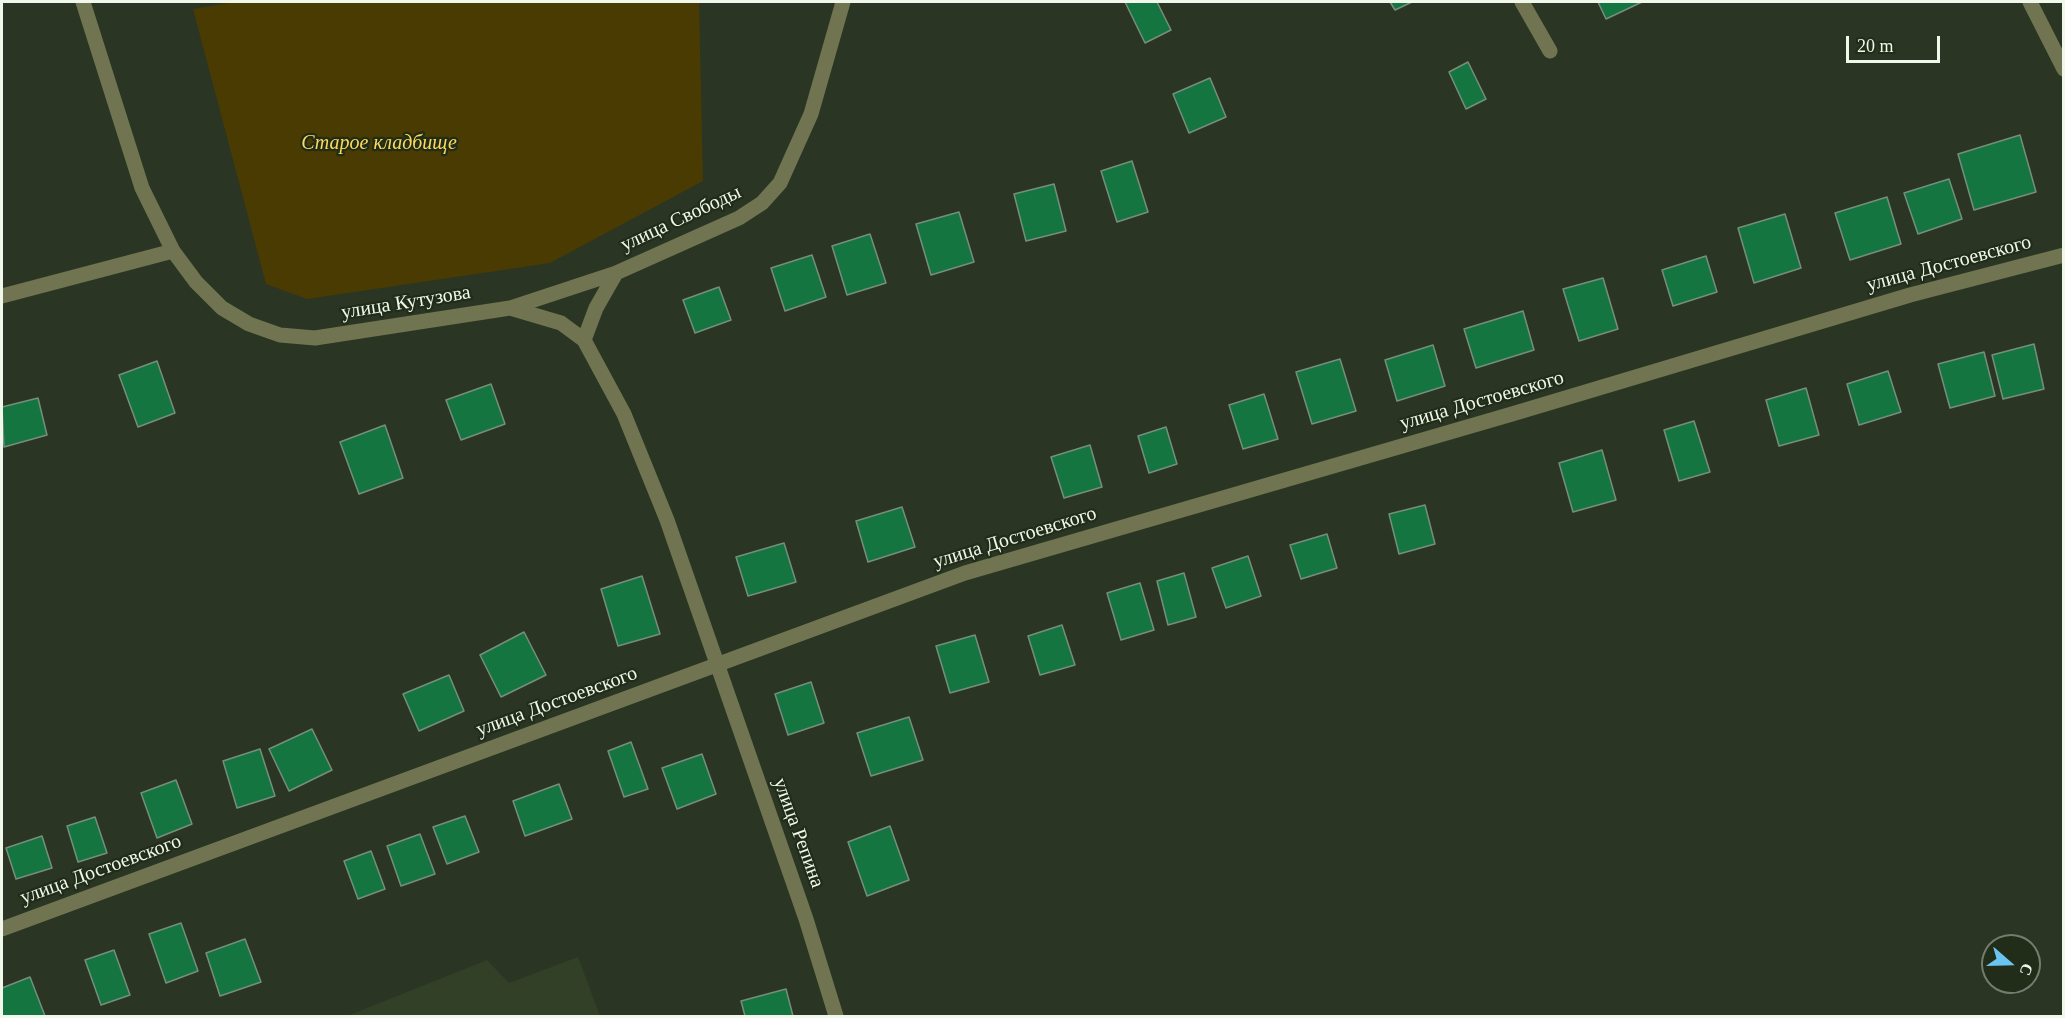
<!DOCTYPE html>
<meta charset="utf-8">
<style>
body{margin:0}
#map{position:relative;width:2065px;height:1018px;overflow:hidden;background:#2a3623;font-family:"Times New Roman",serif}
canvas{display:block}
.frame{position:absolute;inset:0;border:3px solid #f0f7eb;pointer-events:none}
.north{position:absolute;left:1981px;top:934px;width:60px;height:60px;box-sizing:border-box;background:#212c19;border:2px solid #747d6d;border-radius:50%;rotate:110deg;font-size:16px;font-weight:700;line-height:24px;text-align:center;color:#f0f7eb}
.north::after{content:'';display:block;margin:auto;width:21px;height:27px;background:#6ac3f1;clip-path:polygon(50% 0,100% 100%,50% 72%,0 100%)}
.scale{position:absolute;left:1846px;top:36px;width:94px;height:27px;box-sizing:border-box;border:3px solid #f0f7eb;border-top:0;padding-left:8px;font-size:18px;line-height:21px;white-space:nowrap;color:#f0f7eb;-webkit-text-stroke:4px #212c19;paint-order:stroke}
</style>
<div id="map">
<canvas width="2065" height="1018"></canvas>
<div class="frame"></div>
<div class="north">С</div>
<div class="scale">20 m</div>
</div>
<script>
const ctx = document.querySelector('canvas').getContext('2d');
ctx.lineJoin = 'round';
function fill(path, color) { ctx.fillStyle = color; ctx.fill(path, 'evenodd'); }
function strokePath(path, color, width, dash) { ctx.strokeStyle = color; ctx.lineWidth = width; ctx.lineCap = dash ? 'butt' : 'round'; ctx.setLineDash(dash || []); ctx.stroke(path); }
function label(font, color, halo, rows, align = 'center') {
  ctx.font = font + ' "Times New Roman",serif'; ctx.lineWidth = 4.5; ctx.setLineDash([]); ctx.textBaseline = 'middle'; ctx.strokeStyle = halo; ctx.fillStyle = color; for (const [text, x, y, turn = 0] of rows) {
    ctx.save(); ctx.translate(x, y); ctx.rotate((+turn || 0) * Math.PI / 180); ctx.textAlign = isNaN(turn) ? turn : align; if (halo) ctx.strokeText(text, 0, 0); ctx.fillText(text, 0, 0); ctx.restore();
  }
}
const built = new Path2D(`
 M578,957L600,1016H347L487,960L509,983Z`);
const green = new Path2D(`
 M234,2H699L703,181L550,263L307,299L266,284L193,9Z`);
const building = new Path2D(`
 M1125,2H1157L1171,30L1145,43Z
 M1390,2H1412L1395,10Z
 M1598,2H1642L1606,19Z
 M1468,62L1486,99L1466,109L1449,72Z
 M1210,78L1226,117L1189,133L1173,94Z
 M2020,135L2036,192L1974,210L1958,154Z
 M1132,161L1148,212L1117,222L1101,171Z
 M1949,179L1962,219L1918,234L1904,193Z
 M1054,184L1066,231L1026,241L1014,194Z
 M1887,197L1901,244L1850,260L1835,213Z
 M959,212L974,262L931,275L916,224Z
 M1785,214L1801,268L1754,283L1738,228Z
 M870,234L886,283L847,295L832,246Z
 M812,255L826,297L785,311L771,268Z
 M1706,256L1717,292L1673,306L1662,270Z
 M1603,278L1618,329L1579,341L1563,289Z
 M719,287L731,320L695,333L683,300Z
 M1523,311L1534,350L1476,368L1464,329Z
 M2034,344L2044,389L2003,399L1992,355Z
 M1433,345L1445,386L1397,401L1385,360Z
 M1984,352L1995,396L1950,408L1938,364Z
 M1340,359L1356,411L1312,424L1296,372Z
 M157,361L175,413L138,427L119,375Z
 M1888,371L1901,412L1859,425L1847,384Z
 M491,384L505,424L461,440L446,400Z
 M1806,388L1819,435L1779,446L1766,400Z
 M1264,394L1278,439L1243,449L1229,405Z
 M38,398L47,435L4,447L2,407Z
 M1694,421L1710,472L1679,481L1664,430Z
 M385,425L403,478L359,494L340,442Z
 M1166,427L1177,464L1149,473L1138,436Z
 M1090,445L1102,487L1064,498L1051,457Z
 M1602,450L1616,500L1573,512L1559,463Z
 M1425,505L1435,544L1399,554L1389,514Z
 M902,507L915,547L868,562L856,521Z
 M1327,534L1337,568L1301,579L1290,545Z
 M784,543L796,582L748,596L736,557Z
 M1248,556L1261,596L1226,608L1212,568Z
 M1184,573L1196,617L1168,625L1157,581Z
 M642,576L660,634L618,646L601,589Z
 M1140,583L1154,630L1121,640L1107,593Z
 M1062,625L1075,665L1040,675L1028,636Z
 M524,632L546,675L501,697L480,655Z
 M975,635L989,682L950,693L936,646Z
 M449,675L464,711L419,731L403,694Z
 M811,682L824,723L788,735L775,694Z
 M909,717L923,760L871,776L857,733Z
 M312,729L332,770L289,791L269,749Z
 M631,742L648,789L624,797L608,751Z
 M260,749L275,796L237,808L223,761Z
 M702,754L716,794L677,809L662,768Z
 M176,780L192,824L157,838L141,793Z
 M559,784L572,819L525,836L513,801Z
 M465,816L479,852L447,864L433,827Z
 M95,817L107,853L78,862L67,826Z
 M890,826L909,880L867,896L848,842Z
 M420,834L435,874L401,886L387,846Z
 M42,836L52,868L16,879L6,848Z
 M371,851L385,889L358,899L344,861Z
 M181,923L198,971L166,983L149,934Z
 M245,939L261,982L220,996L206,953Z
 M114,950L130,995L101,1005L85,960Z
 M30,977L45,1016H2V988Z
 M786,989L793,1016H745L741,1001Z`);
const minor = new Path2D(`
 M83,2L142,188L173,251L196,282L222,308L249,324L280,335L315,338L510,308L561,323L584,340L624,414L667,520L806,919L836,1016
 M1522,2L1550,51
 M2030,2L2064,69
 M2,296L173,251
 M510,308L616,273L739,218L762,203L780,183L811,114L843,2
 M584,340L596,308L616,273
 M2,929L965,573L1512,414L1910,295L2064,255`);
const parkNames = [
 ["Старое кладбище",379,144]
];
const streetNames = [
 ["улица Свободы",681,219,-25],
 ["улица Достоевского",1949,264,-15],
 ["улица Кутузова",406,303,-9],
 ["улица Достоевского",1482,401,-16],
 ["улица Достоевского",1015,538,-17],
 ["улица Достоевского",557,702,-20],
 ["улица Репина",798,833,70],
 ["улица Достоевского",101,870,-20]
];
fill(built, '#314027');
fill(green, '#493b02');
fill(building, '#157541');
strokePath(building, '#778e7d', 1.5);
strokePath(minor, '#707450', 15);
label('italic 20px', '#feda5a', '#212c19', parkNames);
label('20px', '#f0f7eb', '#212c19', streetNames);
</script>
